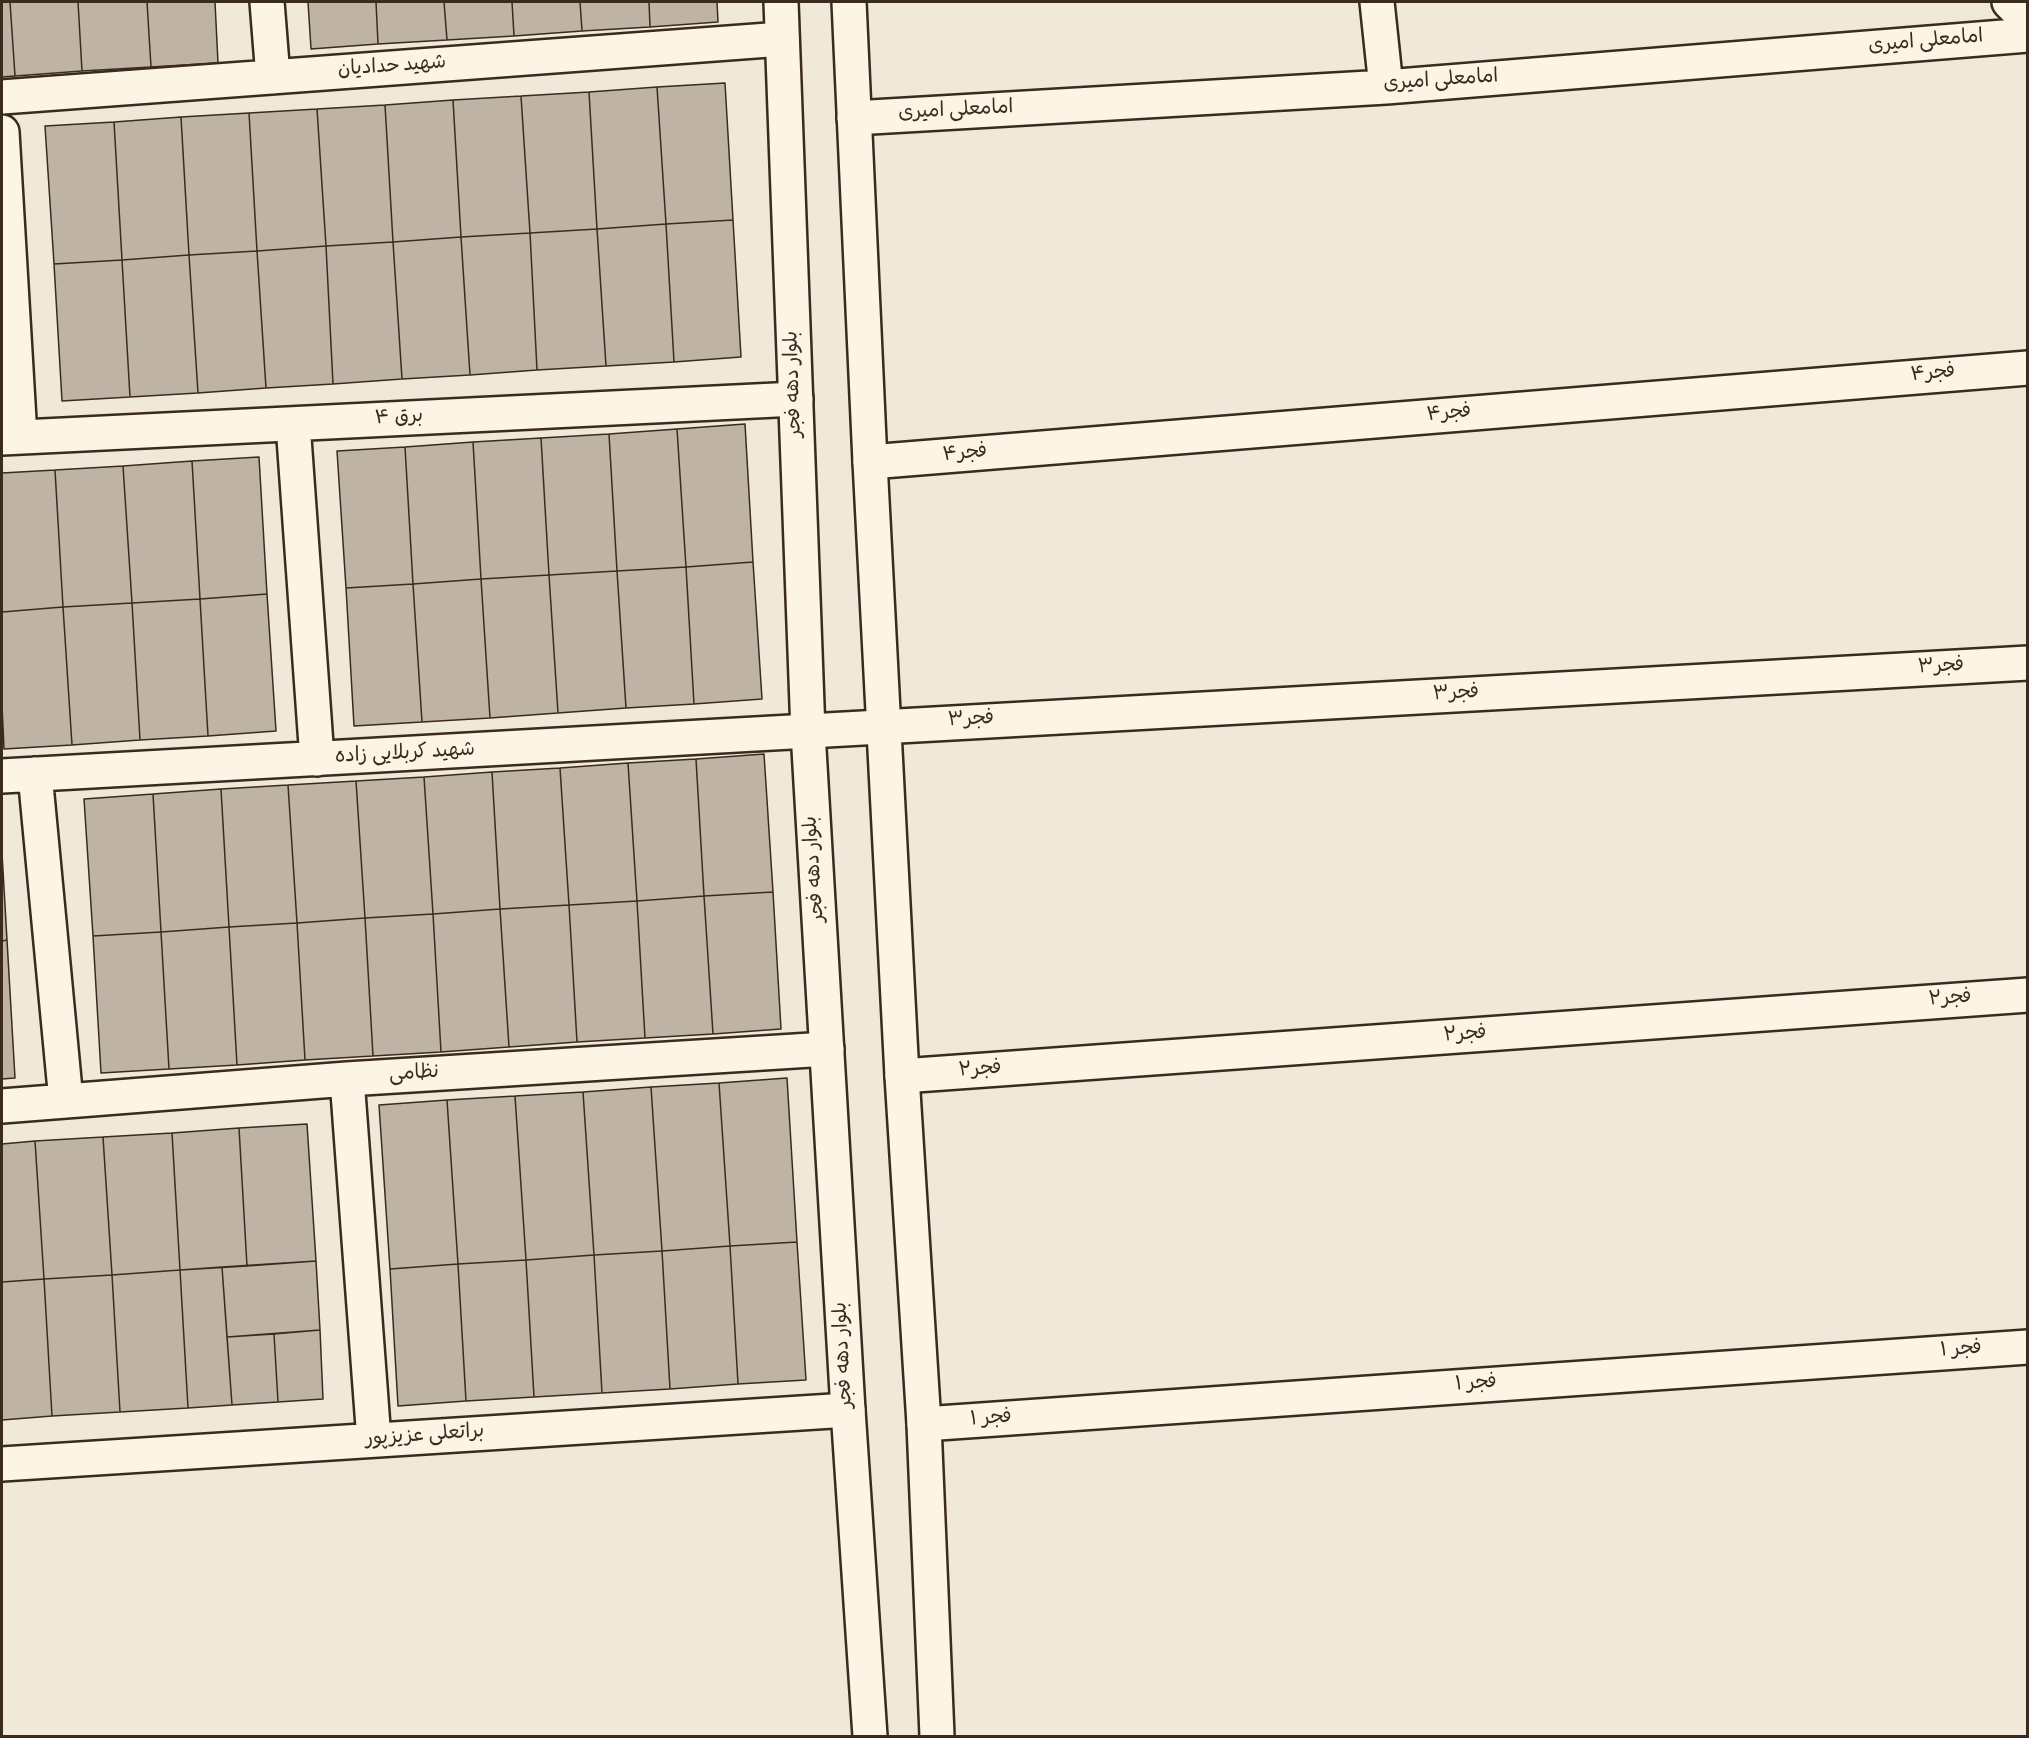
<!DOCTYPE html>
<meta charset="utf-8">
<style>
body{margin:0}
#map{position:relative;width:2029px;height:1738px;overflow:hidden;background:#f0e9d9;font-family:"Gochi Hand",sans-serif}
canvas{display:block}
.frame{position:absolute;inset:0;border:3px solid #3b2a1e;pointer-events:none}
</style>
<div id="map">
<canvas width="2029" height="1738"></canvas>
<div class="frame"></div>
</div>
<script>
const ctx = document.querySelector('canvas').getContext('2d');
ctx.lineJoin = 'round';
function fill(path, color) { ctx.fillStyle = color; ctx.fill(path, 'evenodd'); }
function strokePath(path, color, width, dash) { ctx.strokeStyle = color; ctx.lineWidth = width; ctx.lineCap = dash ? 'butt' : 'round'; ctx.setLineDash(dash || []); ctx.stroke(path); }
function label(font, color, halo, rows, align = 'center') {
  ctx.font = font + ' "Gochi Hand","Playpen Sans Arabic",sans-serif'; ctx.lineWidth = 6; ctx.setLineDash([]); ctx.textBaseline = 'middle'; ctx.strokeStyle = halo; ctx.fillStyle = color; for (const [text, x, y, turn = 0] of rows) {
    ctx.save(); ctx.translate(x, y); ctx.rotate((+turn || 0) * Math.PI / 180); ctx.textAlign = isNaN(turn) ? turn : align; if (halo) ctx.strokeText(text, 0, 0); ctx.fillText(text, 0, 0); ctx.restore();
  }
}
const building = new Path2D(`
 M2,2H10L15,76L2,77Z
 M10,2H78L82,71L15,76Z
 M78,2H147L151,67L82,71Z
 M147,2H215L218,63L151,67Z
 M308,2H376L378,44L311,49Z
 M376,2H444L447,40L378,44Z
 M444,2H512L514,36L447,40Z
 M512,2H580L582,31L514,36Z
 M580,2H649L650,27L582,31Z
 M649,2H717L718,22L650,27Z
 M725,83L733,220L666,224L657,87Z
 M657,87L666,224L597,229L589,92Z
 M589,92L597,229L530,233L521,96Z
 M521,96L530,233L461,237L453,100Z
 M453,100L461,237L393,242L385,105Z
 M385,105L393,242L326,246L317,109Z
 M317,109L326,246L257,251L249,113Z
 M249,113L257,251L189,255L181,117Z
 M181,117L189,255L122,260L114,122Z
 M114,122L122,260L54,264L45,126Z
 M733,220L741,357L674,362L666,224Z
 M666,224L674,362L606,366L597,229Z
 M597,229L606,366L537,370L530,233Z
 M530,233L537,370L470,375L461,237Z
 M461,237L470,375L402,379L393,242Z
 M393,242L402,379L333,384L326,246Z
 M326,246L333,384L266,388L257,251Z
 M257,251L266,388L198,393L189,255Z
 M189,255L198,393L130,397L122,260Z
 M122,260L130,397L62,401L54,264Z
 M745,424L753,562L686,567L677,429Z
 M677,429L686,567L617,571L609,434Z
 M609,434L617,571L549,575L541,438Z
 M541,438L549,575L481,579L473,442Z
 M473,442L481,579L413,584L405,447Z
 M405,447L413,584L346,588L337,451Z
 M259,457L267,594L200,599L192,461Z
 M192,461L200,599L132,603L123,466Z
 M123,466L132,603L63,607L55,470Z
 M55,470L63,607L2,612V473Z
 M753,562L762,699L694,704L686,567Z
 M686,567L694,704L626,708L617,571Z
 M617,571L626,708L558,713L549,575Z
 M549,575L558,713L490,718L481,579Z
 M481,579L490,718L422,722L413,584Z
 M413,584L422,722L354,726L346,588Z
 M267,594L276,731L208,736L200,599Z
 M200,599L208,736L140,740L132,603Z
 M132,603L140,740L72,745L63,607Z
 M63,607L72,745L4,749L2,705V612Z
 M764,754L773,892L704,896L696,759Z
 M696,759L704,896L637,901L628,763Z
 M628,763L637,901L569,905L560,768Z
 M560,768L569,905L500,909L492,772Z
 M492,772L500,909L433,914L424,777Z
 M424,777L433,914L365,918L356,781Z
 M356,781L365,918L297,923L288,785Z
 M288,785L297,923L229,927L221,789Z
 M221,789L229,927L161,932L153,794Z
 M153,794L161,932L93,936L84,799Z
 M2,853L7,940L2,941Z
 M773,892L781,1029L713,1034L704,896Z
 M704,896L713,1034L645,1038L637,901Z
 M637,901L645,1038L577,1042L569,905Z
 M569,905L577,1042L509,1047L500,909Z
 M500,909L509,1047L441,1052L433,914Z
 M433,914L441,1052L373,1056L365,918Z
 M365,918L373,1056L305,1060L297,923Z
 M297,923L305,1060L237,1065L229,927Z
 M229,927L237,1065L169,1069L161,932Z
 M161,932L169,1069L101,1073L93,936Z
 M7,940L15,1078L2,1079V941Z
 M787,1078L797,1242L730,1246L719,1083Z
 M719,1083L730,1246L662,1251L651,1087Z
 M651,1087L662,1251L594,1255L583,1092Z
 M583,1092L594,1255L526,1260L515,1096Z
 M515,1096L526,1260L458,1264L447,1100Z
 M447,1100L458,1264L390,1269L379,1105Z
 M307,1124L316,1261L247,1266L239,1128Z
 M239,1128L247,1266L180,1270L172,1133Z
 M172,1133L180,1270L112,1275L103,1137Z
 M103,1137L112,1275L44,1279L35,1141Z
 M35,1141L44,1279L2,1282V1144Z
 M797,1242L806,1380L738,1384L730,1246Z
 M730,1246L738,1384L670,1389L662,1251Z
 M662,1251L670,1389L602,1393L594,1255Z
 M594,1255L602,1393L534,1397L526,1260Z
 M526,1260L534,1397L466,1401L458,1264Z
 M316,1261L320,1330L227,1337L222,1267Z
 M458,1264L466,1401L398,1406L390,1269Z
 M222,1267L232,1405L188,1408L180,1270Z
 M180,1270L188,1408L120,1412L112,1275Z
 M112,1275L120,1412L52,1416L44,1279Z
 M44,1279L52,1416L2,1420V1282Z
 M320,1330L323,1399L278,1402L274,1334Z
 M274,1334L278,1402L232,1405L227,1337Z`);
const street = new Path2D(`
 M267,2L273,77
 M1377,2L1386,87
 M2009,2L2028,21
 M2,97L782,39
 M854,118L1386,87L2028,35
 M2,132L20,437
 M293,424L317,759
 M2,438L796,399
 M870,462L2028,368
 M35,774L66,1101
 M2,776L2028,663
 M902,1076L2028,995
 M347,1079L374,1440
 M2,1106L347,1079L827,1049
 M924,1424L2028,1347
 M2,1464L848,1410`);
const secondary = new Path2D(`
 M781,2L808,732L848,1410L870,1736
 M849,2L870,462L902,1076L924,1424L937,1736`);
const streetNames = [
 ["امامعلی امیری",1926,43,-5],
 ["شهید حدادیان",392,68,-4],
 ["امامعلی امیری",1441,82,-4],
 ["امامعلی امیری",956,112,-3],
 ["فجر۴",1933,375,-5],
 ["بلوار دهه فجر",795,384,-92],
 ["فجر۴",1449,415,-5],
 ["برق ۴",399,419,-3],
 ["فجر۴",965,455,-5],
 ["فجر۳",1941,668,-3],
 ["فجر۳",1456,695,-3],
 ["فجر۳",971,721,-3],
 ["شهید کربلایی زاده",405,755,-3],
 ["بلوار دهه فجر",816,869,-94],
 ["فجر۲",1950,1000,-4],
 ["فجر۲",1465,1036,-4],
 ["فجر۲",980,1071,-4],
 ["نظامی",414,1075,-3],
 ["فجر ۱",1961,1351,-4],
 ["بلوار دهه فجر",845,1355,-93],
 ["فجر ۱",1476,1385,-4],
 ["فجر ۱",991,1420,-4],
 ["براتعلی عزیزپور",425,1437,-4]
];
fill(building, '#beb3a4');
strokePath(building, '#3b2a1e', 1.5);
strokePath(street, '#3b2a1e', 38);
strokePath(secondary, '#3b2a1e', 38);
strokePath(street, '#fcf5e5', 33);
strokePath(secondary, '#fcf5e5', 33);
label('20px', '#3b2a1e', '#fcf5e5', streetNames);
</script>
